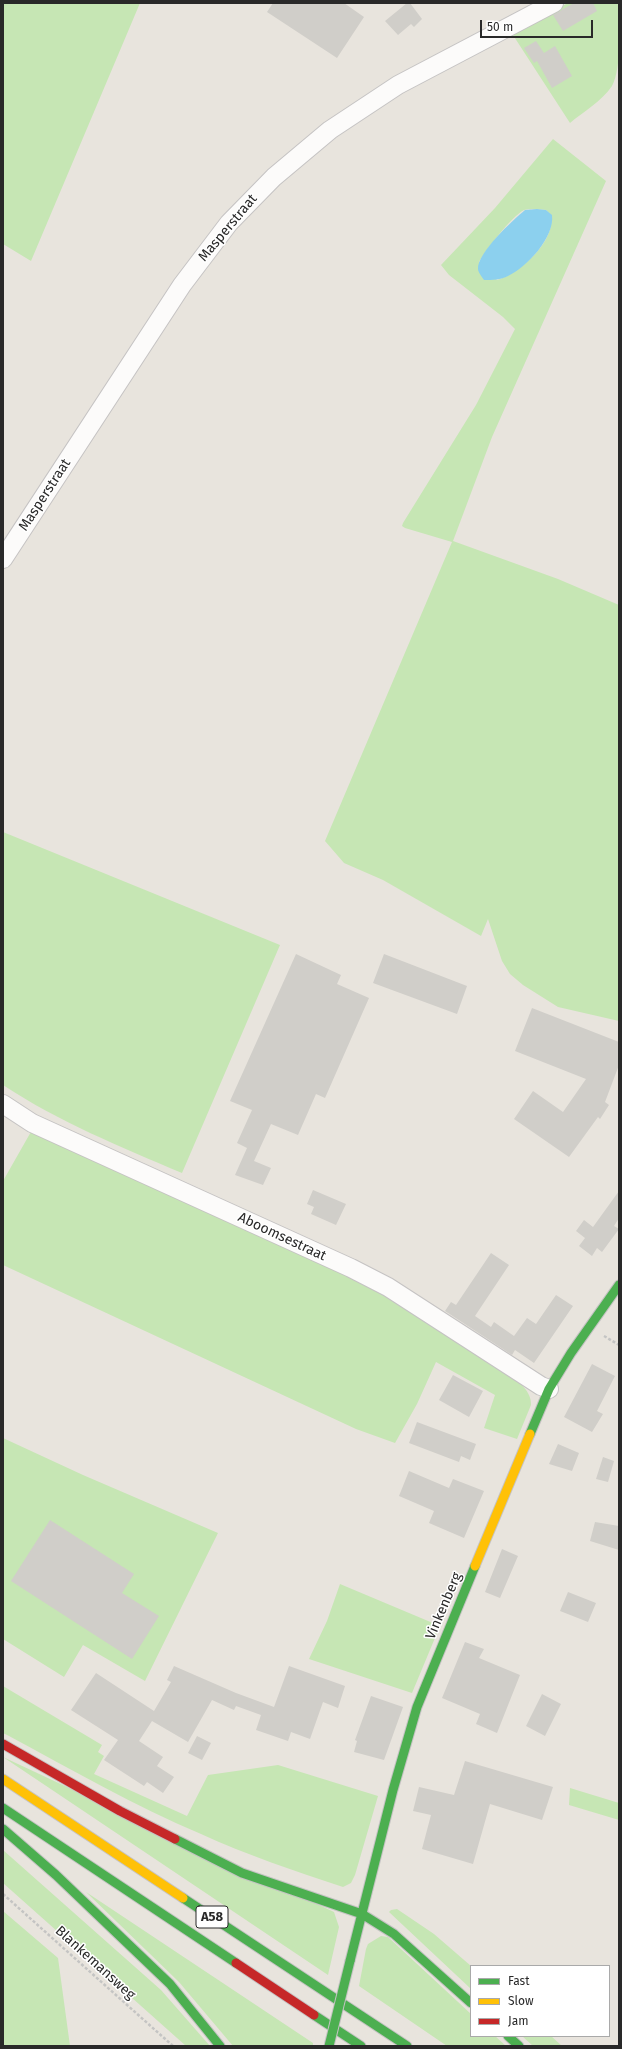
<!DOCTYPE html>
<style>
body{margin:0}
#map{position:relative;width:622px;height:2049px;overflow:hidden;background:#e8e4dd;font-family:"Fira Sans",sans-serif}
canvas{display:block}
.frame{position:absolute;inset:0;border:4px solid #292929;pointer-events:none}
.legend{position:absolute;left:470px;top:1965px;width:140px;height:72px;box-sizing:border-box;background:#fff;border:1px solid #a9a9a9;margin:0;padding:5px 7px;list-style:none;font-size:12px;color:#292929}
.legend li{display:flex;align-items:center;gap:8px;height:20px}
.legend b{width:20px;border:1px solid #a9a9a9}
.scale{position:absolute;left:480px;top:20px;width:113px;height:18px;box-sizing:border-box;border:2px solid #292929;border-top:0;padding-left:5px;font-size:12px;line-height:14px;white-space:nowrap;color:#292929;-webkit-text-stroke:3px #fff;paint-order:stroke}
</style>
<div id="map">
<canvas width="622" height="2049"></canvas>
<div class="frame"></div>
<ul class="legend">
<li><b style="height:5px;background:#4caf50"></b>Fast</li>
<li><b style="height:5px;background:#ffc107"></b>Slow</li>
<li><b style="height:5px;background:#c62828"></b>Jam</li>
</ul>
<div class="scale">50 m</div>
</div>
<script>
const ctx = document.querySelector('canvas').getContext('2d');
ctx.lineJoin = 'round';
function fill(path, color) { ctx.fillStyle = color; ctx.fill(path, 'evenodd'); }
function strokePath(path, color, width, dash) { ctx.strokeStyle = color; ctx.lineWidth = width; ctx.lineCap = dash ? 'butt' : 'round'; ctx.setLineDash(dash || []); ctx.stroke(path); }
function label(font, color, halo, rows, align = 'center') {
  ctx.font = font + ' "Fira Sans",sans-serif'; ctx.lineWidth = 3; ctx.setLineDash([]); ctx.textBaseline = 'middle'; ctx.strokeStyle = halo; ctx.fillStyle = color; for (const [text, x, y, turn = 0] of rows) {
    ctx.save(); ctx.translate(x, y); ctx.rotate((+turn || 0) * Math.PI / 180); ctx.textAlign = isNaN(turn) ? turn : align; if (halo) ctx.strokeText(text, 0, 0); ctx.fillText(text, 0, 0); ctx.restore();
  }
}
const green = new Path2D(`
 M3,3H140L31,261L3,244Z
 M568,3H619C619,26 622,67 612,86C602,101 583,112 570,123L511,32Z
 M553,139L606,181L492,437L453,541L558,579L619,605V1021L558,1007L523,985L510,974L502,961L488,919L481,936L383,880L344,863L325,841L452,542L405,528L402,526L403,523L476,405L515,329L503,317L449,275L441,265L495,208ZM537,209L546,210L551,215C556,241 520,273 497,280L479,262C487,249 511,217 524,210C527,209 533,209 537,209Z
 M3,832L280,945L182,1173C121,1147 59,1122 3,1085Z
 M32,1130L400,1300L510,1374C519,1382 532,1392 531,1405L517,1439L484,1428L495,1395L436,1362L417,1404L395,1443L356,1429L3,1265V1181Z
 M3,1438L83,1475L218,1533L145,1681L83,1645L64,1677L3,1639Z
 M340,1584L440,1626L412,1693L309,1659L327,1621Z
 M3,1686L102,1745L98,1752L104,1756L94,1774L187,1816L208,1775L278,1765L378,1796L355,1875L351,1883L343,1887C295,1871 247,1855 201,1834C135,1806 72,1770 9,1736L3,1733Z
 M3,1757L334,1912L339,1927L328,1975Z
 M570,1788L619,1803V1820L569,1805Z
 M3,1850L161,1990L210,2046H186L3,1883Z
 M86,1892L313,2043V2046H233L179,1982Z
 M397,1909L434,1934L471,1966V1989L389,1912L391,1910Z
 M3,1911L58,1958L70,2046H3Z
 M381,1936L388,1937L471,2014V2036H495L506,2046H447L359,1986L366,1949L368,1944Z
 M522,2036H551L562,2046H533Z`);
const water = new Path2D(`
 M537,209L546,210L552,215C555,237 527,267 508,276C501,280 492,280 484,280C482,277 478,272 478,269C477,253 513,220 525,210Z`);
const building = new Path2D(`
 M273,3H344L364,17L337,58L267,12Z
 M407,3H410L422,19L414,27L411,24L398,35L385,21Z
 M574,3H593L597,11L563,31L553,15Z
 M536,41L544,53L555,46L572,76L552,88L537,61L534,63L524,48Z
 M296,954L341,975L337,984L369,998L325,1098L316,1094L298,1135L271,1124L254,1161L271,1168L263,1185L235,1175L247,1148L237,1143L252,1110L230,1101Z
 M384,954L467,986L457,1014L373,983Z
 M532,1008L619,1042V1065L605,1102L609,1105L600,1119L598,1117L569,1157L514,1119L533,1091L563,1112L586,1079L515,1051Z
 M313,1190L346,1204L336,1225L311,1214L314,1207L307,1204Z
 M619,1191V1218L614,1226L619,1229L602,1252L597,1248L592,1256L579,1246L585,1238L576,1231L584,1220L593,1227Z
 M491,1253L509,1265L475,1316L491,1327L494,1322L514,1336L527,1318L536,1324L556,1295L573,1306L534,1363L515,1350L512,1355L445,1311L451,1302L456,1305Z
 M592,1364L615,1376L597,1411L603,1414L592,1432L564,1417Z
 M453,1375L483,1391L469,1417L439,1400Z
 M417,1422L476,1444L470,1460L461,1456L459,1462L409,1443Z
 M558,1444L579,1453L572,1471L549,1464Z
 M603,1457L614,1461L608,1482L596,1479Z
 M409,1471L449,1488L453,1479L484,1491L464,1538L429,1523L434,1511L399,1496Z
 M50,1520L134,1574L122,1593L159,1616L132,1659L11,1581Z
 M595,1522L619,1526V1550L590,1541Z
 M502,1549L518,1556L500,1598L485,1592Z
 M568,1592L596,1603L588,1622L560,1611Z
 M465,1642L484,1649L479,1658L520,1675L497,1733L476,1724L480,1714L442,1698Z
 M174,1666L236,1693L274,1707L289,1666L345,1686L338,1708L323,1702L310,1739L291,1732L288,1741L256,1730L261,1715L236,1706L234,1710L212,1700L188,1742L152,1721L139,1741L163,1757L157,1766L174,1777L163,1793L147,1782L144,1786L104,1760L118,1740L71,1710L96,1673L154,1711L171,1682L167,1680Z
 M542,1694L561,1704L545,1736L526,1726Z
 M371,1696L403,1707L384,1760L354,1752L357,1741L355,1740Z
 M197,1736L211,1743L202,1760L188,1753Z
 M465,1761L553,1787L542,1820L490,1804L473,1864L422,1849L431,1815L413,1811L419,1787L454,1795Z`);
const path = new Path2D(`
 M604,1336L619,1345
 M3,1894L173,2046`);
const street = new Path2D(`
 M3,559L182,285L229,223L274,177L330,130L398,85L554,3
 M3,1104L32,1123L351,1268L388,1287L541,1386L549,1389`);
const fast = new Path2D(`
 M530,1434L549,1389L571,1353L619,1285
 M3,1808L236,1963
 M3,1829L56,1875L170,1984L220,2046
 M175,1839L242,1873L362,1914L394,1934L471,2003
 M183,1898L407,2046
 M350,1961L393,1790L417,1707L475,1566
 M314,2015L361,2046
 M508,2036L519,2046`);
const slow = new Path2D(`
 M475,1566L530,1434
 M3,1779L183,1898`);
const jam = new Path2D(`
 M3,1744L120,1811L175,1839
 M236,1963L314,2015`);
const fastBridge = new Path2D(`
 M329,2046L350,1961`);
const shields = [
 [212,1917,32]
];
const shieldNames = [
 ["A58",212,1917]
];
const streetNames = [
 ["Masperstraat",228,228,-50],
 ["Masperstraat",45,495,-57],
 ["Aboomsestraat",282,1237,25],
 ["Vinkenberg",444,1606,-67],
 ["Blankemansweg",95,1963,42]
];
fill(green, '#c6e6b4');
fill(water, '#8cd0ee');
fill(building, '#d0cec9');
strokePath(street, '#c5c3c3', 20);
strokePath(fast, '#c5c3c3', 11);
strokePath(slow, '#c5c3c3', 11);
strokePath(jam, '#c5c3c3', 11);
strokePath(path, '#c4c4c3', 2.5, [3, 2]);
strokePath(street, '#fcfbfa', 18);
strokePath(fast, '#4caf50', 9);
strokePath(slow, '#ffc107', 9);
strokePath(jam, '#c62828', 9);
strokePath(fastBridge, '#c5c3c3', 11, []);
strokePath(fastBridge, '#4caf50', 9);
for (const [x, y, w] of shields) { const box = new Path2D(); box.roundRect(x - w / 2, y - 11, w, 22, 3); ctx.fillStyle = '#fff'; ctx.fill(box); strokePath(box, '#292929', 1); }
label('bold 13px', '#292929', null, shieldNames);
label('14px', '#292929', '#fff', streetNames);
</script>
